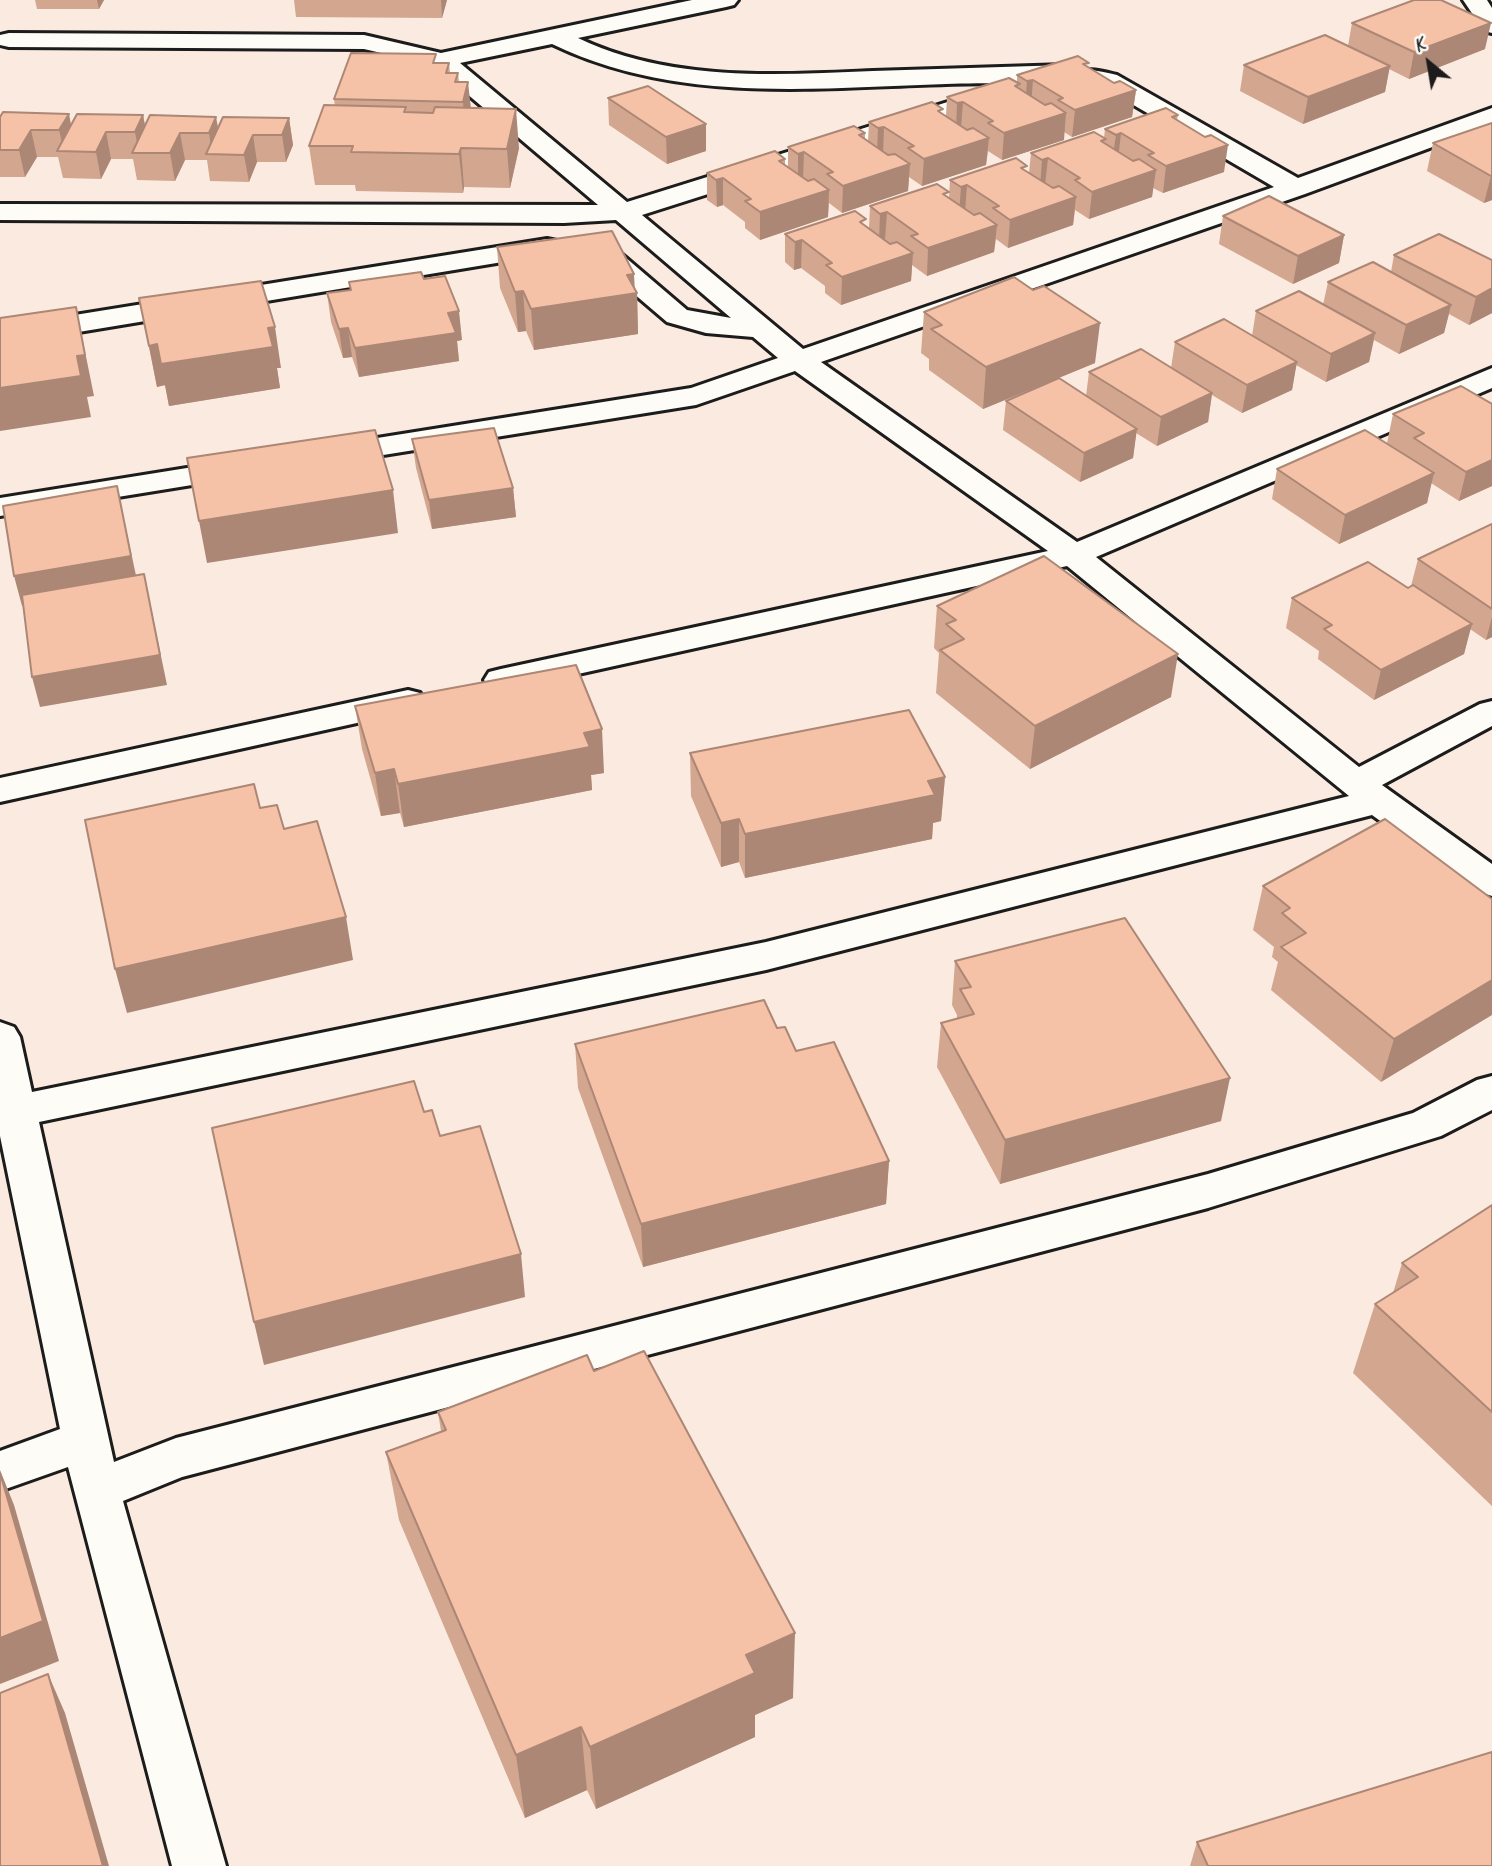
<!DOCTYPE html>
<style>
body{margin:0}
#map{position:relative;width:1492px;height:1866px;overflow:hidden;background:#fbeadf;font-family:Caveat,sans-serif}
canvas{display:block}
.north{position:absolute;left:1394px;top:28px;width:70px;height:70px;-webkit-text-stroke:5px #fdfcf7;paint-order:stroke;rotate:330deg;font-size:19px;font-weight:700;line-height:28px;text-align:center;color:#1c1c1c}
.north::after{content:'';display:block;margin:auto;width:24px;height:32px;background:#1c1c1c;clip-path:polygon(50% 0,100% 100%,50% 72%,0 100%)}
</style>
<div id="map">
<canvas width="1492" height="1866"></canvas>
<div class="north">K</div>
</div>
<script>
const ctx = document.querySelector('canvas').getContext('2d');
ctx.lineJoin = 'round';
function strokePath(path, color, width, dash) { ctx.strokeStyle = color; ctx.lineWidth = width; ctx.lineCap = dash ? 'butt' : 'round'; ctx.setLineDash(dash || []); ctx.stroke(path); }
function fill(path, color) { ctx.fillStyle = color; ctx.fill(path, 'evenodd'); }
const minor = new Path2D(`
 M692,0H738L734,5L726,7L578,38C670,82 774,75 873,71C937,69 1002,67 1066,65L1075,67L1077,71C1090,68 1104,72 1117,75L1298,178L1492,108V125L1305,194L821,362L1077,542L1492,368V388L1096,557L1359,767L1480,704L1492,701V726L1382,785L1492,864V896L1479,892L1372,815L766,970L39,1122L114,1462L176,1438L1208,1174L1413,1113L1477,1080L1492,1076V1110L1441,1136L1208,1208L182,1477L123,1501L226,1866H172L68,1467L0,1491V1451L60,1429L0,1136V1022L14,1027L20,1037L32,1092L766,942L1349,796L1067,566L501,691L489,688L484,680L489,672L501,669L1048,551L795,371L696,405L327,464L316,462L312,455L316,448L327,446L691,388L778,358L753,337L706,333L667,322L585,252L581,246L585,240L595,238L605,240L687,310L731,318L616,220L564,223L0,220V204L598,205L433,65L364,49L9,47L0,45V35L9,33L364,35L441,53ZM552,44C676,104 813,88 946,84C983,82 1041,86 1075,77L1077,81L1101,86L1274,187L803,349L642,215L1004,100L1007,95L1004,90L995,88L986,90L627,202L460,63Z
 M1463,0H1487L1492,8V33L1484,31Z
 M547,239L557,241L561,247L557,253L0,345V327Z
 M243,459L254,461L258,468L254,475L0,516V498Z
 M408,690L420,693L425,701L420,709L0,802V778Z`);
const wall = new Path2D(`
 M35,0H104L99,9H37Z
 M294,0H447L442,18L296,17Z
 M1352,23L1485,49L1409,79L1389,69L1385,92L1303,124L1240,91L1244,65L1348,46Z
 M437,63H449L450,73H458L459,82L470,108L519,148L510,188L464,187L463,193L356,191L355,185H315L309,146L335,106L334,99Z
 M1088,67L1114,83L1136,90L1132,117L1072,137L1064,132V140L1002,160L988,151L986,165L922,186L909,177L908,191L842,213L829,203L828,217L760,240L745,228V222L723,205L717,207L707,200V173L785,159V165L788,167V147L865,133V139L868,141L869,122L943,114L946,116L947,97L1017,82V75Z
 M608,98L706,151L667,164L609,125Z
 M143,115L145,125L218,127L289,118L293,145L286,162H257L249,182L210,181L207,160H185L175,181L137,180L133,159H111L101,179L63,178L58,157H37L25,177H0V117L71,125Z
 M1178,115L1177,120L1224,172L1163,193L1153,188L1152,197L1089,219L1075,210L1073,225L1008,248L996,239L994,252L927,276L912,265L911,281L841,305L825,293V286L801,268L794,270L785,262V234L865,226L869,228L870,206L949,198L950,180L1027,171L1029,173L1031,153L1104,138L1105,129Z
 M1492,123V200L1484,203L1427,171L1433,143Z
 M1223,216L1344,235L1339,263L1293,284L1219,244Z
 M497,247L635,289L637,293L638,334L534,350L526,331L518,332L500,288Z
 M1394,255L1492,260V313L1469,325L1449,314L1444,333L1399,354L1374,340L1369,362L1326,382L1296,365L1292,390L1242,413L1212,395L1208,422L1157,446L1136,433L1133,458L1080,482L1003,430L1006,401L1086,396L1089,372L1171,368L1175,342L1252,336L1256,311L1323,305L1328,282L1391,272Z
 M424,279L462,340L457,341L459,361L359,377L352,357L343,358L331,322L327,293L350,290L349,282Z
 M139,298L281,368H277L280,388L169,406L165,385L157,387Z
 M924,312L1095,363L983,409L929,370V359L921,353Z
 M1492,404V486L1459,501L1431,483L1427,503L1339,544L1272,499L1277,469L1410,458L1387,443L1393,414Z
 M412,439L513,488L516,517L432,529L416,468Z
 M1492,524V637L1486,640L1470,629L1464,654L1374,700L1318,659L1319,651L1286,628L1292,598L1408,588L1411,586L1418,559Z
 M937,606L1171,697L1030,769L936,693L939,653L934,648Z
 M355,706L604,773L591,775L592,790L404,827L400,813L381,816L362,749Z
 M690,753L945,777L941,821L933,823L932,839L745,878L739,862L721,867L691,796Z
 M1263,886L1492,899L1381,1082L1271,990L1278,962L1272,957L1274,947L1253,930Z
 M955,961L1221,1121L1000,1184L937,1067L941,1023L957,1019V1015L952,1005Z
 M777,1028L889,1161L886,1204L643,1267L578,1088L575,1044Z
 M1492,1205V1506L1353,1373L1375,1304L1393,1293L1402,1263Z
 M594,1371L793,1698L755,1715V1737L596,1809L587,1790L525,1818L399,1520L386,1452L441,1431L438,1412Z
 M1197,1842L1492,1866H1190Z`);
const shadedWall = new Path2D(`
 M97,0H104L99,9Z
 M441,0H447L442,18Z
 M1491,23L1485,49L1409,79L1414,52Z
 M1390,66L1385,92L1303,124L1308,97Z
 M1033,80L1031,106L1025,108L1027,81Z
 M468,82L471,109L465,128L463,102Z
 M1136,90L1132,117L1072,137L1075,110Z
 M963,102L961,128L956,130L957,103Z
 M516,109L519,148L510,188L507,149Z
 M1066,113L1064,140L1002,160L1004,133Z
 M69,114L74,140L64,151L59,130Z
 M143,115L148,142L139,153L135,132Z
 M216,117L221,143L212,154L209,133Z
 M289,118L293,145L286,162L282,135Z
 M706,124V151L667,164L666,137Z
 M884,127L883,154L877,155L878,128Z
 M31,130L37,157L25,177L19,150Z
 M106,132L111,159L101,179L96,152Z
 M180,133L185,160L175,181L170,153Z
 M1121,133L1118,160L1112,162L1116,135Z
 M253,135L257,162L249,182L244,155Z
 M989,138L986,165L922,186L924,159Z
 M1228,145L1224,172L1163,193L1166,166Z
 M461,148L464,187L463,193L459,154Z
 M804,152L803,179L798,181V154Z
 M1048,158L1045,185L1040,187L1042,160Z
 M910,164L908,191L842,213L843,186Z
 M1156,170L1152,197L1089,219L1092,192Z
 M1492,175V200L1484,203L1491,176Z
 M723,178V205L717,207L716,180Z
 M967,185L965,212L959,214L961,187Z
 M829,190L828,217L760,240V212Z
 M1076,197L1073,225L1008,248L1010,220Z
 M887,212L885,239L879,241L880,214Z
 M997,225L994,252L927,276L928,248Z
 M1344,235L1339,263L1293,284L1298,256Z
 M802,240L801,268L794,270L795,242Z
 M913,253L911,281L841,305L842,277Z
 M634,274L635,294L637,293L638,334L534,350L531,309L627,275Z
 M1492,288V313L1469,325L1476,297Z
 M523,291L526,331L518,332L515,292Z
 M1451,305L1444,333L1399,354L1406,325Z
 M76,307L94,396L87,397L91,417L0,431V388L77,356Z
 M459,311L462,340L457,341L459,361L359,377L355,348L448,313Z
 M1100,323L1095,363L983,409L986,367Z
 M275,327L281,368H277L280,388L169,406L161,364L268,328Z
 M348,328L352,357L343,358L339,329Z
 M1375,333L1369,362L1326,382L1331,354Z
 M157,344L165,385L157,387L149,346Z
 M1297,362L1292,390L1242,413L1247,385Z
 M1212,393L1208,422L1157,446L1161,417Z
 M1137,429L1133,458L1080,482L1084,453Z
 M1492,460V486L1459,501L1466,472Z
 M1434,473L1427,503L1339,544L1345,515Z
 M117,486L138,585L22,606L14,576Z
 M513,488L516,517L432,529L429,500Z
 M393,490L398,533L207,563L199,521Z
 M144,574L167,685L40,707L32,677Z
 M1492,617V637L1486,640Z
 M1472,624L1464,654L1374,700L1381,670Z
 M1178,654L1171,697L1030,769L1035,726Z
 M602,729L604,773L591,775L592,790L404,827L398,784L584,733Z
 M394,769L400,813L381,816L375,773Z
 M945,777L941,821L933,823L932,839L745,878V834L928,781Z
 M739,819V862L721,867V823Z
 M346,917L353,960L127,1013L115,969Z
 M1492,980V1015L1381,1082L1394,1039Z
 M1230,1078L1221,1121L1000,1184L1005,1140Z
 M889,1161L886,1204L643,1267L641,1224Z
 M521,1254L525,1297L264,1365L254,1322Z
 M0,1470L14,1505L59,1661L0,1684Z
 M795,1633L793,1698L755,1715V1737L596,1809L590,1747L746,1655Z
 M48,1674L65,1713L109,1866H103Z
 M581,1727L587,1790L525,1818L516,1755Z`);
const building = new Path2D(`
 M1414,0H1441L1491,23L1414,52L1352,23Z
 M1325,35L1390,66L1308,97L1244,65Z
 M351,53L436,54L433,63H449L446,73H458L455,82H468L463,102L334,99Z
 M1078,56L1089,63L1083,64L1114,83L1120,81L1136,90L1075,110L1058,100L1063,98L1033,80L1027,81L1017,75Z
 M1009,78L1020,84L1015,86L1045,105L1051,103L1066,113L1004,133L988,123L993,121L963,102L957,103L947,97Z
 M648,86L706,124L666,137L608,98Z
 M932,102L943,109L938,111L967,130L973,128L989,138L924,159L908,148L914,146L884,127L878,128L869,122Z
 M324,105L406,107L404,112L433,113L435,107L516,109L507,149L461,148L459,154L351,152L353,146H309Z
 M1166,108L1178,115L1172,117L1205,137L1211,135L1228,145L1166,166L1148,155L1154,153L1121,133L1116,135L1105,129Z
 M3,112L69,114L59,130H31L19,150H0V117Z
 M77,114L143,115L135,132H106L96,152L57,151Z
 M150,115L216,117L209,133H180L170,153H132Z
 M223,117L289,118L282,135H253L244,155L206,154Z
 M1492,123V175L1491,176L1433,143Z
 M854,126L865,133L859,135L888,155L895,154L910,164L843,186L827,174L833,172L804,152L798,154L788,147Z
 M1094,132L1106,139L1101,141L1133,161L1139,159L1156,170L1092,192L1075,180L1080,178L1048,158L1042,160L1031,153Z
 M775,151L785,159L779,161L808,181L814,179L829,190L760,212L745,201L751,199L723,178L716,180L707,173Z
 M1016,158L1027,166L1021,168L1053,188L1059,186L1076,197L1010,220L993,208L999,206L967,185L961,187L950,180Z
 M937,184L949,192L943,194L974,215L980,213L997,225L928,248L911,236L918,234L887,212L880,214L870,206Z
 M1269,196L1344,235L1298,256L1223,216Z
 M855,211L866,219L860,222L890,244L897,242L913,253L842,277L826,265L832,263L802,240L795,242L785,234Z
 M612,231L634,274L627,275L637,293L531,309L523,291L515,292L497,247Z
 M1439,234L1492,260V288L1476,297L1394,255Z
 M1373,262L1451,305L1406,325L1328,282Z
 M421,272L424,279L445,276L459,311L448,313L456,333L355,348L348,328L339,329L327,293L351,290L349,282Z
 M1014,277L1033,290L1044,286L1100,323L986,367L931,329L942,325L924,312Z
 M261,281L275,327L268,328L273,347L161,364L157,344L149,346L139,298Z
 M1299,291L1375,333L1331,354L1256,311Z
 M76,307L85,355L77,356L81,376L0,388V318Z
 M1224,319L1297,362L1247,385L1175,342Z
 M1141,349L1212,393L1161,417L1089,372Z
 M1059,378L1137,429L1084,453L1006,401Z
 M1461,386L1492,404V460L1466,472L1414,438L1424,433L1393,414Z
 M494,428L513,488L429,500L412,439Z
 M375,430L393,490L199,521L187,458Z
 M1365,430L1434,473L1345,515L1277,469Z
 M117,486L131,556L14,576L3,506Z
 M1492,524V609L1418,559Z
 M1044,556L1178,654L1035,726L940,650L964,639L946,624L956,620L937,606Z
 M1368,562L1408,588L1413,585L1472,624L1381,670L1324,629L1332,625L1292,598Z
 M144,574L160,655L32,677L22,595Z
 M576,665L602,729L584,733L590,747L398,784L394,769L375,773L355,706Z
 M909,710L945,777L928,781L935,795L745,834L739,819L721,823L690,753Z
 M254,784L260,808L277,805L284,829L317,821L346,917L115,969L85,820Z
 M1385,819L1492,899V980L1394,1039L1281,947L1306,933L1282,913L1290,908L1263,886Z
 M1125,918L1230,1078L1005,1140L941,1023L974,1014L960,989L971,987L955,961Z
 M764,1000L777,1028L785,1027L796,1051L834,1042L889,1161L641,1224L575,1044Z
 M414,1081L424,1112L432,1110L440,1136L480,1126L521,1254L254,1322L212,1128Z
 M1492,1205V1412L1375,1304L1418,1277L1402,1263Z
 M644,1351L795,1633L746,1655L755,1673L590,1747L581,1727L516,1755L386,1452L446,1430L438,1412L587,1355L594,1371Z
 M0,1473L43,1621L0,1638Z
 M48,1674L103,1866H0V1693Z
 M1492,1752V1866H1208L1197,1842Z`);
strokePath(minor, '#1c1c1c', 6);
fill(minor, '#fdfcf7');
fill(wall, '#d3a690');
fill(shadedWall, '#ac8775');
fill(building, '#f5c1a7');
strokePath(building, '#ac8775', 2);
</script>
